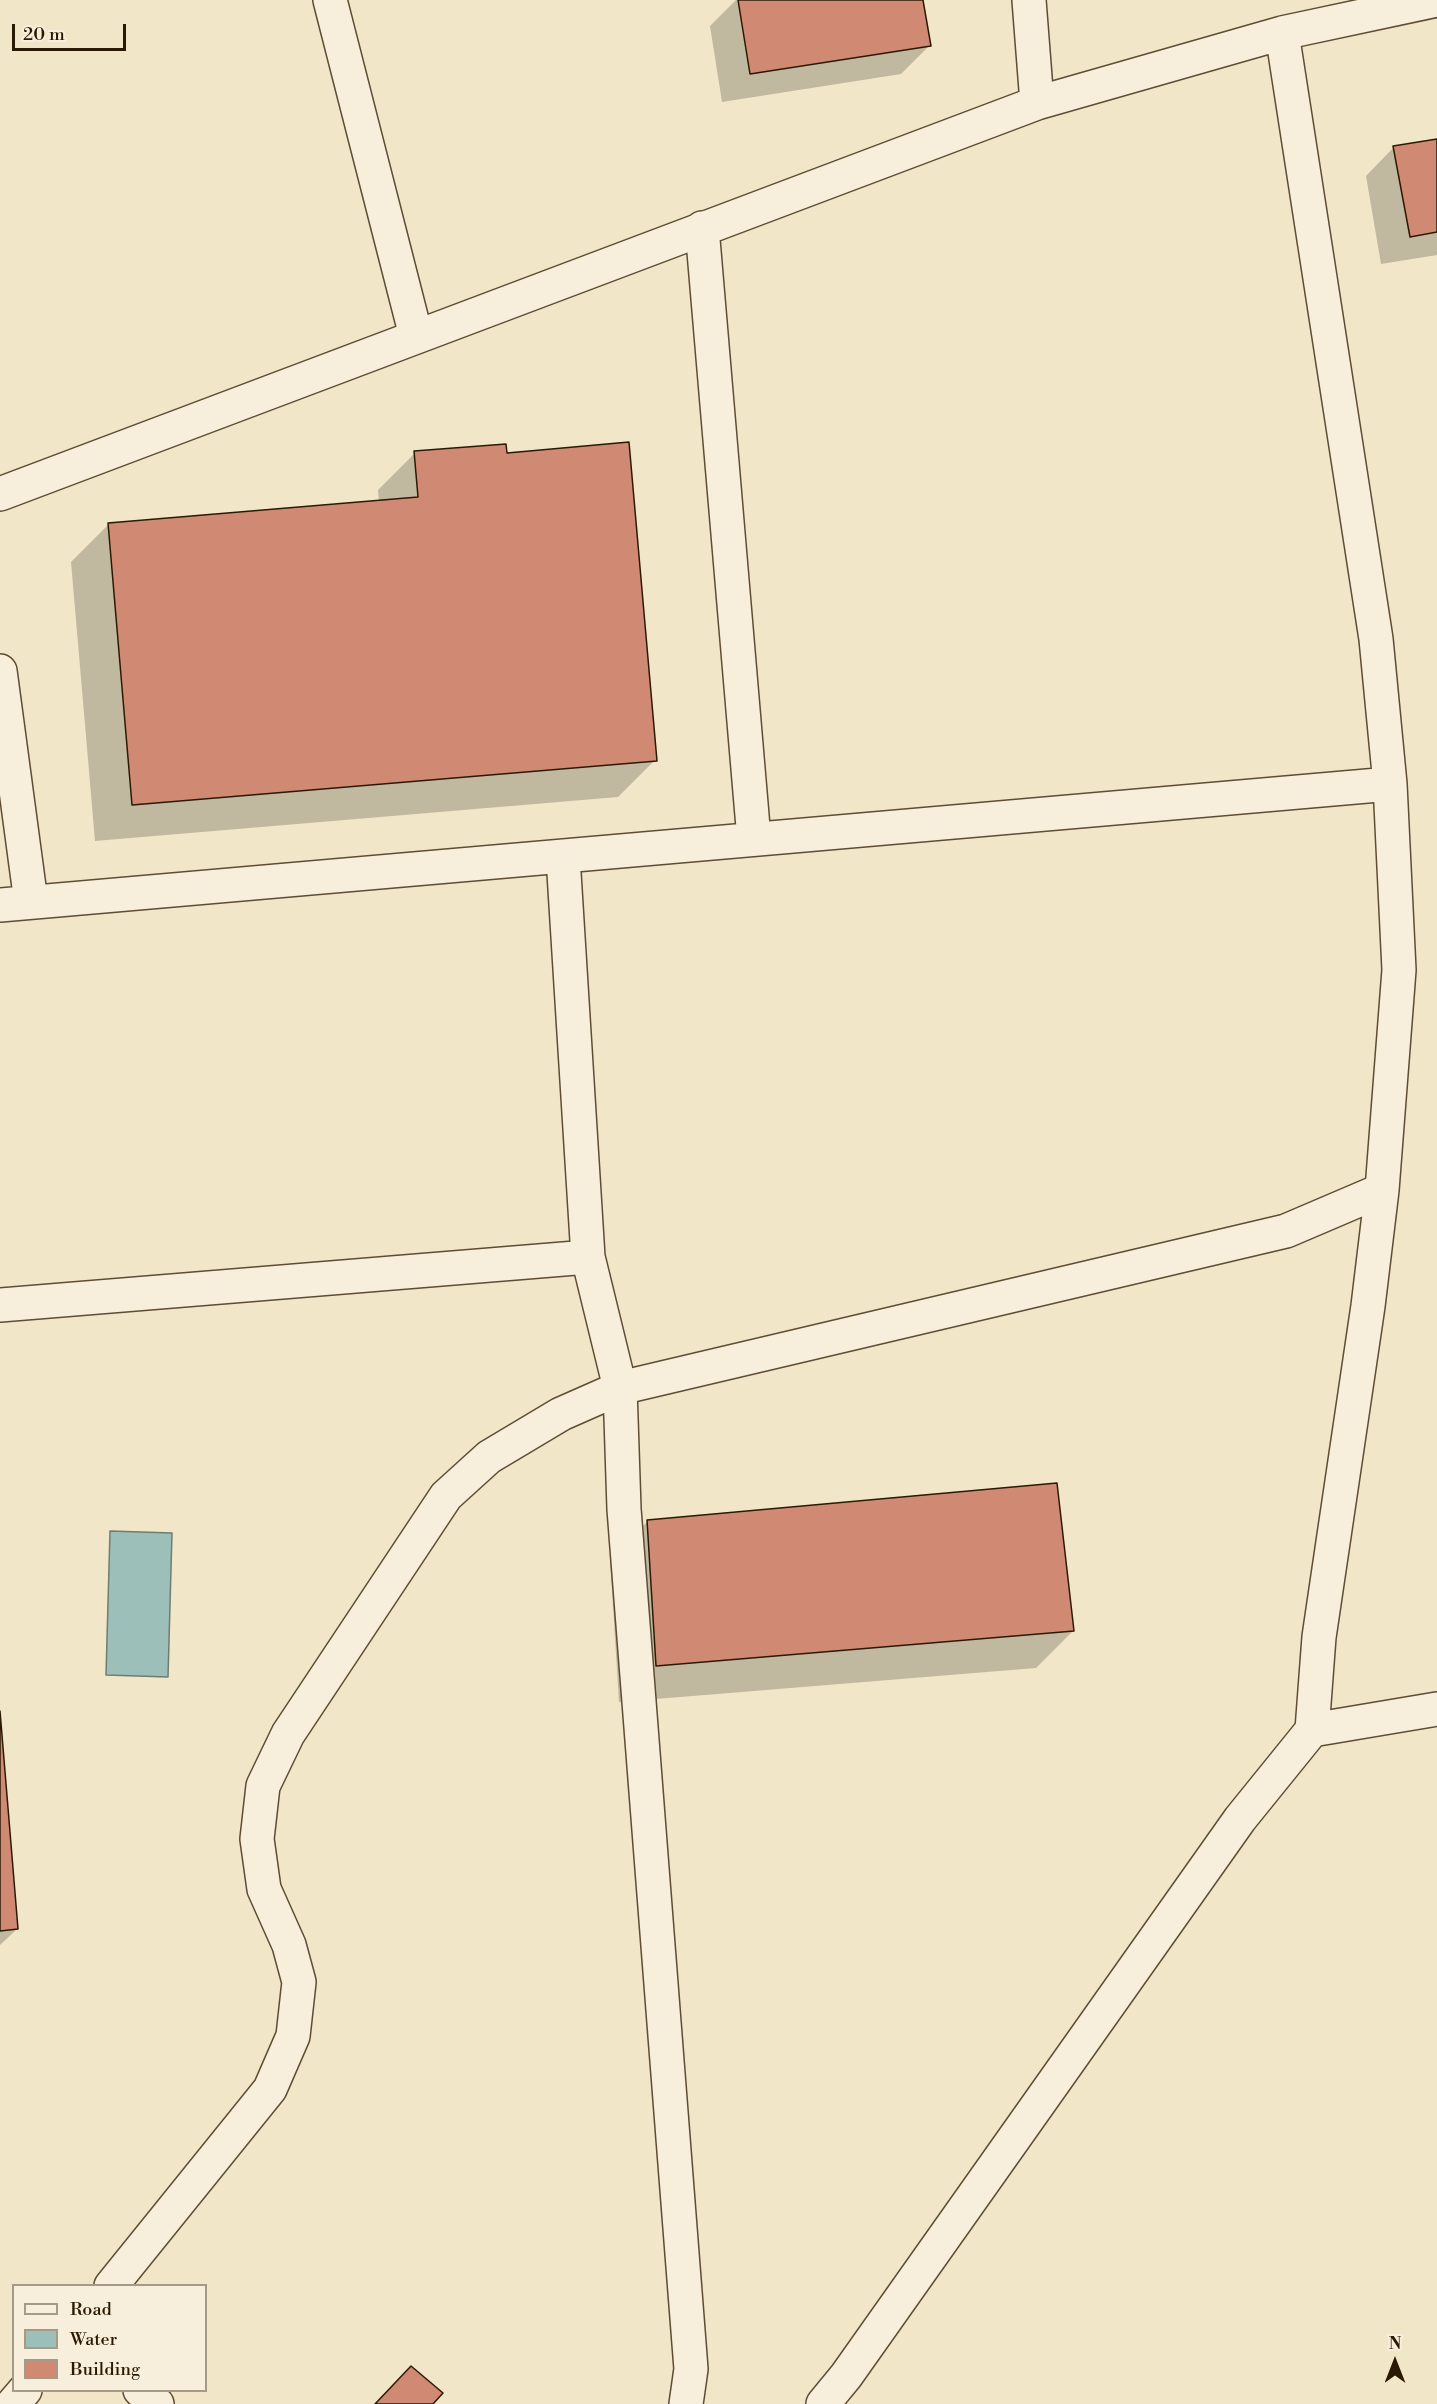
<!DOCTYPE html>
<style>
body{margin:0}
#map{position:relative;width:1437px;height:2404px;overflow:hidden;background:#f2e6c8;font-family:"Libre Bodoni",serif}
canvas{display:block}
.legend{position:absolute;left:12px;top:2284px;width:195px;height:108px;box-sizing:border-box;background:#f7efdb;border:2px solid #a59a85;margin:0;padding:8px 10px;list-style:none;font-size:18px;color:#2b1a03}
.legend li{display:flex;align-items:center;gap:12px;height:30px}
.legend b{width:30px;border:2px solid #a59a85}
.north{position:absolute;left:1365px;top:2332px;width:60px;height:60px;-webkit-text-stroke:4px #f7efdb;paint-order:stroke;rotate:0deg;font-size:16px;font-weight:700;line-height:24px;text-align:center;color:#2b1a03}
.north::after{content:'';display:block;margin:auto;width:21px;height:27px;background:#2b1a03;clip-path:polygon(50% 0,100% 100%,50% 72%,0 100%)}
.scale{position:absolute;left:12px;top:24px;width:114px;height:27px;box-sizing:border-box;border:3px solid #2b1a03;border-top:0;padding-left:8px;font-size:18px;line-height:21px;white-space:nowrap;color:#2b1a03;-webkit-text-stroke:4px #f7efdb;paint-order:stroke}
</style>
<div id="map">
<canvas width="1437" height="2404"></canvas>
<ul class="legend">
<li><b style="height:8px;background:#f7efdb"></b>Road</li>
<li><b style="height:16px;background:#9cbfba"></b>Water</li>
<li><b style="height:16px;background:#d08a74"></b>Building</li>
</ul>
<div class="north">N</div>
<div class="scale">20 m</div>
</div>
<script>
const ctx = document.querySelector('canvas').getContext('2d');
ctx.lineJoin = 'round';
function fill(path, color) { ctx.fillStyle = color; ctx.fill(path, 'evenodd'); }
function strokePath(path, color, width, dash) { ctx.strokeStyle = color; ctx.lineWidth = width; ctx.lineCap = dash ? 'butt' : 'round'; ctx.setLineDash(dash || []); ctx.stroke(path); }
const water = new Path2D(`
 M110,1531L172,1533L168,1677L106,1675Z`);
const shadow = new Path2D(`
 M736,0H922L929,46L901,74L722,102L710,26Z
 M1437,140V255L1381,264L1366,176L1394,147Z
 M415,453L505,454L655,760L618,797L95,841L71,562L108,525L379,502L378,490Z
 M647,1522L1073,1631L1036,1668L619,1702L610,1559Z
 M0,1729L17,1929L0,1945Z`);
const building = new Path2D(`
 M738,0H923L931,46L750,74Z
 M1437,139V232L1410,237L1393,146Z
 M629,442L657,761L132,805L108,523L418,497L414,451L506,444L507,453Z
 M1057,1483L1074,1631L656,1666L647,1520Z
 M0,1711L18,1929L0,1931Z
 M411,2366L443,2393L433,2404H375Z`);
const minor = new Path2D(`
 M330,0L416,336
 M1029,0L1037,103
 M702,228L754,839
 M0,494L1037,103L1282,33L1437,0
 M0,671L31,902
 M563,857L588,1257L620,1388L624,1509L691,2369L686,2404
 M0,905L1390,784
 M0,1305L588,1257
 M1312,1730L1437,1709
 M111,2286L270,2089L293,2036L299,1982L289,1945L264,1889L257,1839L263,1786L288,1734L446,1496L489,1457L561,1414L620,1388L1286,1231L1382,1190
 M140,2390L157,2404
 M13,2404L25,2390
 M823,2404L846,2376L1240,1819L1312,1730L1319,1637L1368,1306L1382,1190L1399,970L1390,784L1376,639L1282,33`);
fill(water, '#9cbfba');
strokePath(water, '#6f7d71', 1.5);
fill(shadow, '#0003');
fill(building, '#d08a74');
strokePath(building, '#2b1a03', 1.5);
strokePath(minor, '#5d4d34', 36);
strokePath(minor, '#f7efdb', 33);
</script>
